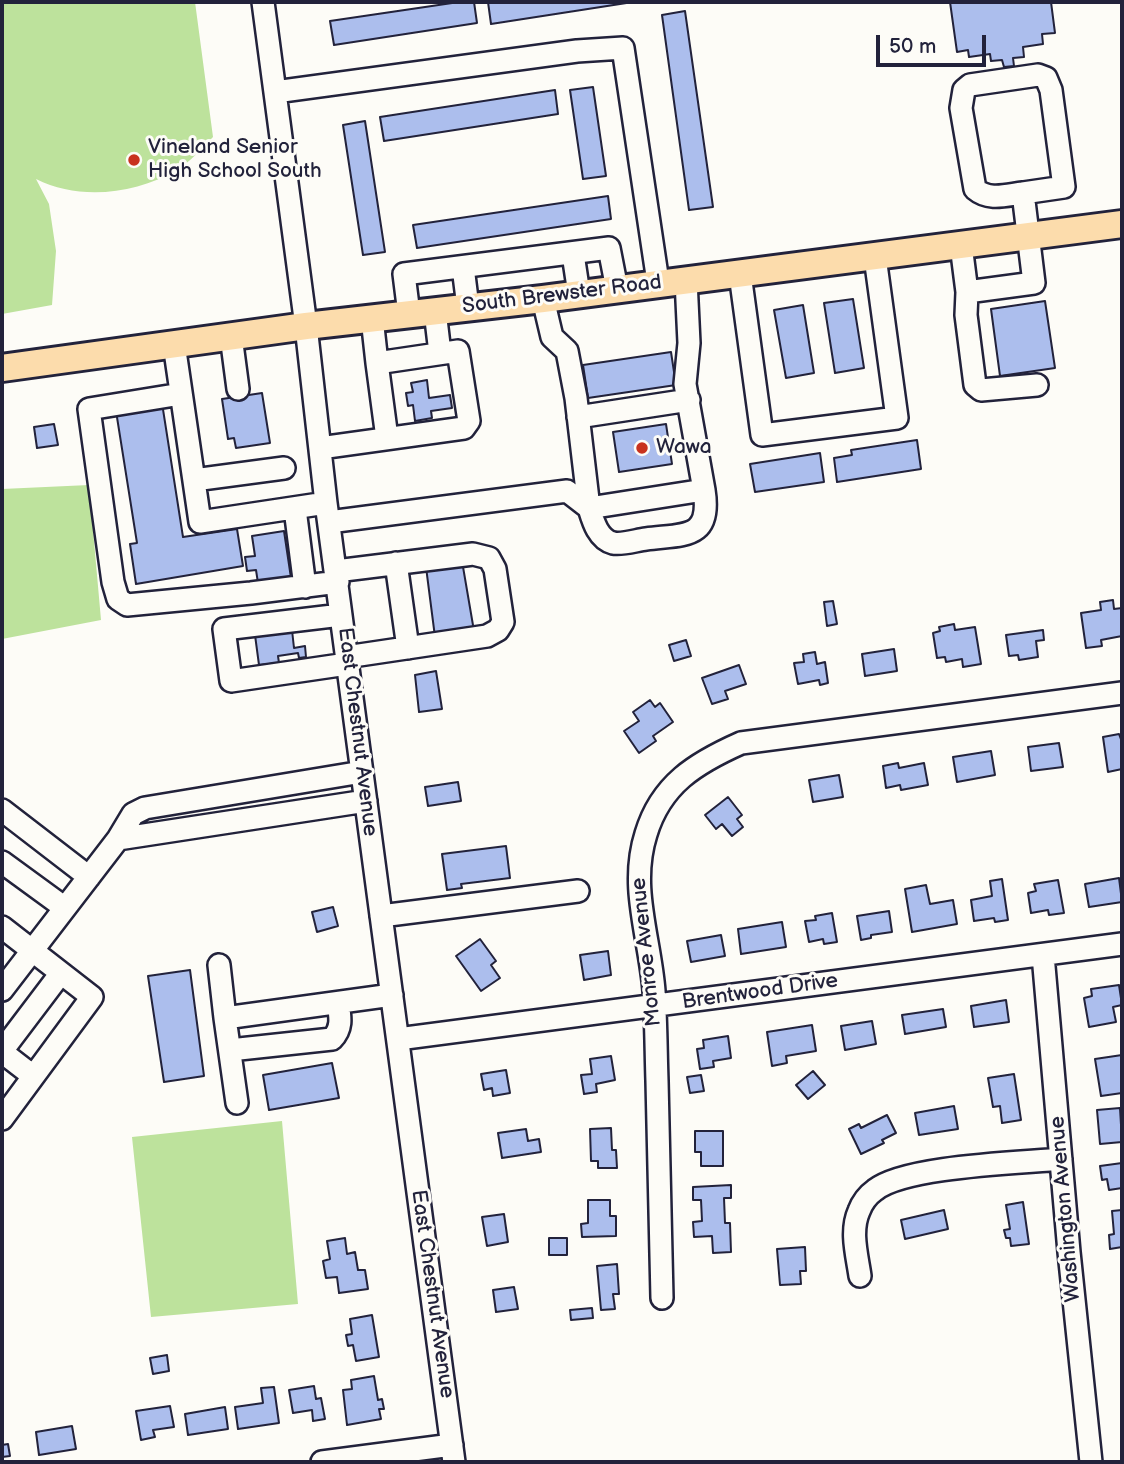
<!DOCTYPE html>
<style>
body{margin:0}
#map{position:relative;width:1124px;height:1464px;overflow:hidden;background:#fdfcf7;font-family:"Balsamiq Sans",sans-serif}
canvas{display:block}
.frame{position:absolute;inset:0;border:4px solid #22223b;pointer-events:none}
.scale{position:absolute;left:876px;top:35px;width:110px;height:32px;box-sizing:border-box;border:4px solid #22223b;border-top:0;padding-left:9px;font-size:21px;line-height:24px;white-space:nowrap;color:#22223b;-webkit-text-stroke:5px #fdfcf7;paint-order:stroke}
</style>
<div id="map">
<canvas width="1124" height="1464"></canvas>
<div class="frame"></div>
<div class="scale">50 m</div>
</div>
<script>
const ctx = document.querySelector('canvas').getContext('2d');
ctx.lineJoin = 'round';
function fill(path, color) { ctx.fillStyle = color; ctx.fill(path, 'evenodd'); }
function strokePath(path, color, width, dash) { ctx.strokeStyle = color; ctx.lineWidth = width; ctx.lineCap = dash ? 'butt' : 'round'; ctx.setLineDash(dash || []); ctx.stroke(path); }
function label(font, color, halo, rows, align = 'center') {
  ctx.font = font + ' "Balsamiq Sans",sans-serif'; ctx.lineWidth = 6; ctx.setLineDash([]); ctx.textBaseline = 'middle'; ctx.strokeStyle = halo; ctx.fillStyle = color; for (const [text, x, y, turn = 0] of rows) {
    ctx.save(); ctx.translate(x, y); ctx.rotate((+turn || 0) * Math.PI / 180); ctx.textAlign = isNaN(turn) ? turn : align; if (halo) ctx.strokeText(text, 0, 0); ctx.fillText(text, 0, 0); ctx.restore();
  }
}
const green = new Path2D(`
 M2,2H195L213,137C202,148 190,162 177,170C135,194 80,201 36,179L49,204L56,251L52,305L2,314Z
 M89,485L101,620L2,639V489Z
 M282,1121L298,1304L151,1317L132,1137Z`);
const building = new Path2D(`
 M459,2H474L477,23L334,45L330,21Z
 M488,2H633L491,24Z
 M950,2H1051L1055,33L1042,34L1043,44L1023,47L1024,57L1013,58L1014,66L1004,67L1002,60L991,61L990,54L969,57L968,50L957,52Z
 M685,11L713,207L689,210L662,15Z
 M593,87L606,176L583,179L570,90Z
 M555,90L558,114L384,141L380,117Z
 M365,121L385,252L363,255L343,125Z
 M608,196L611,219L417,248L413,225Z
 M853,299L864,368L835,373L824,303Z
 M1045,301L1055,368L1000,376L991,309Z
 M803,305L814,373L786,378L774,310Z
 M671,352L676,385L588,398L583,365Z
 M427,380L429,398L450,395L452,408L431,411L432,418L415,421L413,405L408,406L406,393L413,392L411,383Z
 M262,393L270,443L236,448L234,438L228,439L222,399Z
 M162,403L183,537L237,529L243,566L136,584L130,544L137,543L116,411Z
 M54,424L58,445L37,448L34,427Z
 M666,424L672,464L619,472L613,432Z
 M917,440L921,469L837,482L834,458L852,455L851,450Z
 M820,453L824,482L755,492L750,464Z
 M284,531L291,578L258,583L256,570L247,571L245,557L255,556L252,536Z
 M462,561L474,631L435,637L426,567Z
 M1113,600L1114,609L1122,608V636L1101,640L1102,646L1086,648L1081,613L1101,610L1100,602Z
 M833,601L837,624L827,626L824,602Z
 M954,624L955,630L975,627L981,664L963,667L962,659L946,662L945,657L937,658L933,633L940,631L939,627Z
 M292,630L294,648L305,646L306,657L299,658L298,653L278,656L279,663L259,665L255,635Z
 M1043,630L1044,640L1036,641L1038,657L1019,660L1018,655L1009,656L1006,635Z
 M686,640L691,656L674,661L669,645Z
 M894,649L897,671L865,676L862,654Z
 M815,652L817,664L825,662L828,683L820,685L819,680L798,684L794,663L804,662L803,654Z
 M739,665L746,684L725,691L728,699L712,704L702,678Z
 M436,671L442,709L419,712L415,675Z
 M650,700L655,707L660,703L673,722L653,736L656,741L639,753L624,731L639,721L633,712Z
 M1119,734L1122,742V769L1108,772L1103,737Z
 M1059,743L1063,767L1031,771L1028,747Z
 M991,751L995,775L957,782L953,757Z
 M898,763L899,768L924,763L928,785L901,790L900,785L886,788L883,766Z
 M839,775L843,797L813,802L809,780Z
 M458,782L461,801L428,806L425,787Z
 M728,797L742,815L737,819L743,827L732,836L722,824L716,829L705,815Z
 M506,846L510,878L461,884L462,888L447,890L442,854Z
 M1119,878L1122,902L1089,907L1085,884Z
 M1002,879L1008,920L995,922L994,918L974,921L971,900L992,896L990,881Z
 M1058,880L1064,913L1049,915L1048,910L1031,913L1028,893L1036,891L1034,884Z
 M926,885L930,904L953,900L957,924L912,932L905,889Z
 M333,907L338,926L317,932L312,912Z
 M889,911L892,932L871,935V938L861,940L857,916Z
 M832,913L837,942L824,944L823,939L809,942L805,921L816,920L815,916Z
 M782,922L786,947L741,954L738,929Z
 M721,935L725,956L691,962L687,941Z
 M480,939L496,961L491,965L500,978L481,991L456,956Z
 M608,951L611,975L584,980L580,955Z
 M190,970L204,1076L164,1082L148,976Z
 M1119,985L1122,1005L1113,1007L1116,1022L1089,1027L1084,998L1092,996L1091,989Z
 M1006,1000L1009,1022L974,1027L971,1006Z
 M943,1009L946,1027L905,1034L902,1015Z
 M872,1021L876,1044L845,1050L841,1026Z
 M812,1025L816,1051L786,1056L787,1063L772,1066L767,1032Z
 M728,1036L731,1058L713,1061L714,1067L700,1069L697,1049L704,1048L703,1040Z
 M1122,1055V1093L1101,1096L1095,1059Z
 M611,1056L615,1080L596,1084L597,1092L584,1094L581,1075L592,1074L590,1059Z
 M332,1063L339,1098L269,1110L263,1075Z
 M506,1070L510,1093L493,1096L492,1088L484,1090L481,1074Z
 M813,1071L825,1085L808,1099L796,1085Z
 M1014,1074L1021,1120L1002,1123L1000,1106L993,1107L988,1078Z
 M701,1075L704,1091L690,1093L687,1077Z
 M954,1106L958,1129L919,1135L915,1113Z
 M1120,1108L1122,1142L1100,1144L1097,1110Z
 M887,1115L896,1133L882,1140L884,1143L861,1154L849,1129L859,1124L861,1128Z
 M611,1128L612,1150H616L617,1168H598V1161H591L590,1129Z
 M526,1129L528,1141L539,1139L541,1152L502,1158L498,1133Z
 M695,1131H723V1166H701V1152H695Z
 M1122,1163V1188L1109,1190L1107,1179L1102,1180L1100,1166Z
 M731,1185V1198H724L725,1223H730L731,1252L713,1253L712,1236L694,1237L693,1222L702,1221L701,1200H693V1187Z
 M588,1200H610V1216H616V1236L582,1237L581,1224L588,1223Z
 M1023,1202L1029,1244L1011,1246L1010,1238H1006L1004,1230L1010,1229L1006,1205Z
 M944,1210L948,1229L905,1239L901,1220Z
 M1122,1210V1247L1110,1249L1109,1235L1114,1234L1112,1211Z
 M504,1214L508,1242L487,1246L482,1217Z
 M345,1238L347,1254L355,1252L358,1270H365L368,1289L339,1293L337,1277L326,1278L323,1261L330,1259L327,1241Z
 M549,1238H567V1255H549Z
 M805,1247L806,1271H800L801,1284L780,1285L777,1249Z
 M617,1264L619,1294H613L615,1309L601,1310L597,1266Z
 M514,1287L518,1309L496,1312L493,1290Z
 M592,1308L593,1318L571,1320L570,1310Z
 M372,1315L379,1357L356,1361L353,1345L348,1346L346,1335L352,1334L350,1319Z
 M167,1355L169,1371L153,1374L150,1358Z
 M374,1376L378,1400L382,1399L384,1409H379L381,1419L347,1425L343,1390L352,1389L351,1380Z
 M314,1386L316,1399L321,1398L325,1419L313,1421L312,1410L293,1413L289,1390Z
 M274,1387L279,1423L238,1429L235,1407L263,1403L261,1388Z
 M170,1406L174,1427L153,1430L155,1437L141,1440L136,1411Z
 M225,1407L228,1429L188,1435L185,1414Z
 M72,1426L76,1449L39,1455L36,1432Z
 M8,1444L10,1456L2,1457V1445Z`);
const minor = new Path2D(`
 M263,2L306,326L326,503L454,1462
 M275,92L577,51L623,48L658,282
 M961,245L967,292L1034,283L1023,193L1064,187L1051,90L1046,78L1038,75L970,85L964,90L961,108L975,189C989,201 1006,195 1023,193
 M573,254L579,294
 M463,267L468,307
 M740,274L762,435L897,418L875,257
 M967,292L966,315L975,385L981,390L1037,385
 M543,299L552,337L567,351L576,398L589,508C593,521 598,539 613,543C622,545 637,540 646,539C684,534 712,540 704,490
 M435,311L440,353
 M409,314L404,274L609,248L617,289
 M372,318L377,363
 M231,336L238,389
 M174,344L200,522L326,503
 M181,394L89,409L113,582L118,599L127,605L251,593L338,582
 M578,417L689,400
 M320,448L464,428L469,421L458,351L377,363L387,438
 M194,480L284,468
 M295,509L305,587
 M329,522L567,491L589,508L704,490L685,384L689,343L686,280
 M396,563L408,648
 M336,571L473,554L489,558L495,569L503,622L498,630L487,636L346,657
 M341,615L224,629L231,681L347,664
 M2,810L89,877
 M118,839L366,801
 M2,862L65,908L2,990
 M65,908L118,839L133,814L145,808L362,772
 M381,916L578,891
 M2,927L92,997L2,1119
 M1043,955L1069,1252L1091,1462
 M219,965L225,1018
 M398,1039L1122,944
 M230,1050L332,1039C343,1028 340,1016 338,1003
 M2,1051L61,973
 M2,1052L33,1076
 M237,1103L225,1018L392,995
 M860,1276C857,1255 850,1231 859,1211C862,1203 868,1195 875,1190C905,1166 1019,1163 1061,1159
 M662,1298C660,1226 659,1153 657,1081C656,1051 656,1021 654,991C650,938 629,887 646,834C661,784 696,763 741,743L1122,693
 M322,1462L452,1445`);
const major = new Path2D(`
 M2,368L306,326L543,299L1122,224`);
const markers = [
 [134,160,7,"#c8321e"],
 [642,448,7,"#c8321e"]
];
const poiNames = [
 ["Vineland Senior",148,148],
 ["High School South",148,172],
 ["Wawa",656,448]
];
const streetNames = [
 ["South Brewster Road",562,295,-7],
 ["East Chestnut Avenue",357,732,83],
 ["Monroe Avenue",647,952,-96],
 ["Brentwood Drive",760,992,-8],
 ["Washington Avenue",1066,1209,-95],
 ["East Chestnut Avenue",432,1294,82]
];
fill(green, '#bde29c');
fill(building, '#acbeed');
strokePath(building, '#22223b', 2);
strokePath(minor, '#22223b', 26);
strokePath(major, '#22223b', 32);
strokePath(minor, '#fdfcf7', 21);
strokePath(major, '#fcdcac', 26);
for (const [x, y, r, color] of markers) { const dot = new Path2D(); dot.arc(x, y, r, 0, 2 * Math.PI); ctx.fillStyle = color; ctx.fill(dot); strokePath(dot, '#fdfcf7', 2.5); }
label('21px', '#22223b', '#fdfcf7', poiNames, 'left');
label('21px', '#22223b', '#fdfcf7', streetNames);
</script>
